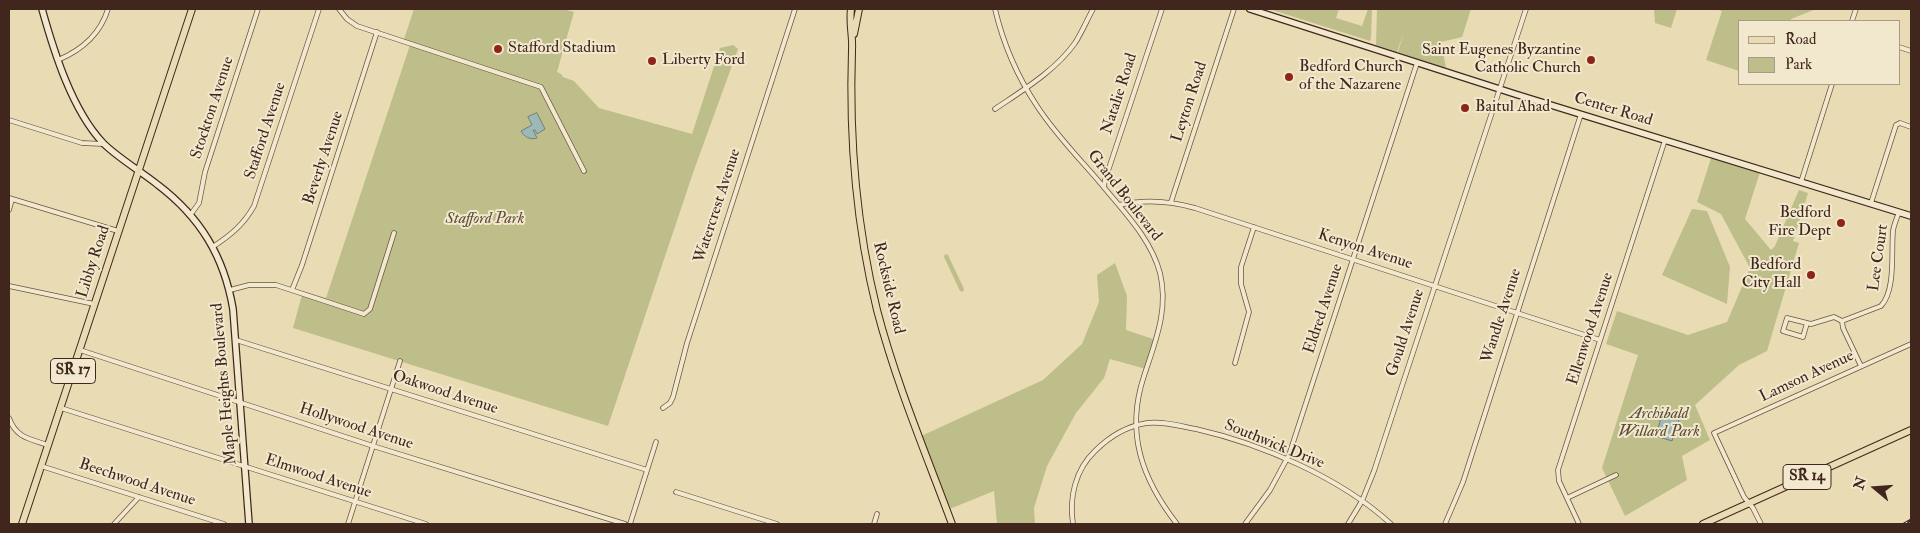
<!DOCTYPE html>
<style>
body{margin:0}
#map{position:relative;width:1920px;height:533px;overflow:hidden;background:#e9dcb4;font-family:"IM FELL Double Pica",serif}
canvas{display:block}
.frame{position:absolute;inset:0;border:10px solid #40261c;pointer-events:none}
.legend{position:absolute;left:1738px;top:20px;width:162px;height:65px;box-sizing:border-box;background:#f1e8ce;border:1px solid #aa9a87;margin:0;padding:6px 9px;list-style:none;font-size:15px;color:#40261c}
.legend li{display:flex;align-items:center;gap:10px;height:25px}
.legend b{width:25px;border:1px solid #aa9a87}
.north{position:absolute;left:1850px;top:463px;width:50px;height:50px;-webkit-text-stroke:4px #f1e8ce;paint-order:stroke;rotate:288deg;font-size:14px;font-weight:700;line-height:20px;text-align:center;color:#40261c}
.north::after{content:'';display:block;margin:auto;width:18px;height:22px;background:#40261c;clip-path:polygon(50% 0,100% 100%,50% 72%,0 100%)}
</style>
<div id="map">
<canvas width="1920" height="533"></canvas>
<div class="frame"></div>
<ul class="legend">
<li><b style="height:6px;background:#e9dcb4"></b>Road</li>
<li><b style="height:14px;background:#bdbe89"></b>Park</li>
</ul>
<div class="north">N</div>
</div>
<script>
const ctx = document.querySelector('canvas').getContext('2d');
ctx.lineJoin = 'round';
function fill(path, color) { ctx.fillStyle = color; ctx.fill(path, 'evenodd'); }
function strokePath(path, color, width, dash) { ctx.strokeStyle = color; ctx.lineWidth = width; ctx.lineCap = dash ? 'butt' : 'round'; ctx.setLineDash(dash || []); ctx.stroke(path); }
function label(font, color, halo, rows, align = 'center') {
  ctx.font = font + ' "IM FELL Double Pica",serif'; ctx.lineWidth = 4; ctx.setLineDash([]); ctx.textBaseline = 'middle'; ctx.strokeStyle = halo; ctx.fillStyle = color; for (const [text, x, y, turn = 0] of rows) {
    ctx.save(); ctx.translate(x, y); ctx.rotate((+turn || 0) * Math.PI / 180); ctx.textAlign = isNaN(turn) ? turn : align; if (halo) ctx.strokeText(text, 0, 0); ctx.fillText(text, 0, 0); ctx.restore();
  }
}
const green = new Path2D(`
 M414,9H563L574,12L557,72L561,74L563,77L574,81L599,108L692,134L720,48L733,45L738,49L694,170L608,426L293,328L303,291L326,298L411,42L404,39Z
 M1269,9H1339L1336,18L1362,26L1368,9H1372L1371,38L1370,41Z
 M1377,9H1471L1462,37L1441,42L1446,68L1398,52L1404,32L1397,52L1376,45Z
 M1654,9H1677L1671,28L1655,23Z
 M1715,9H1816L1791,19L1790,21H1739V71L1706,60L1722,11Z
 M1712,155L1761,169L1745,219L1771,250L1775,246L1799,190L1808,193L1793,241L1799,243L1767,351L1739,365L1695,405L1710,440L1682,456L1687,480L1625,516L1602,468L1638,355L1606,344L1617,311L1688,335L1727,322L1750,268L1721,214L1697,202Z
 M1692,209L1707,211L1730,267L1727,304L1662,275Z
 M945,254L948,255L964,289L963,292L960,291L944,257Z
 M1115,263L1127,296L1126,330L1156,340L1146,369L1110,359L1104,378L1076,413L1047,466L1034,508L1035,524H997L994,491L947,510L919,437L1043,380L1082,344L1099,302L1097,275Z`);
const water = new Path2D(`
 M537,113L545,129L537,134L535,130H533L537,138C530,140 524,137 521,131L532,125L528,117Z
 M1662,415L1679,420L1672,441L1649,434L1651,429L1657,431Z`);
const street = new Path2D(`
 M339,9L347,19L357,26L541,87L584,171
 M995,9C1003,43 1017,76 1037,106C1055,134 1080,159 1102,185C1124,212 1151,239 1160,273C1169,310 1155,342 1144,376C1125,433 1142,479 1177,524
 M1852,21L1856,9
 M1899,47L1911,51
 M58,60C82,50 100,35 108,9
 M995,109C1023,90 1055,71 1075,43C1082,32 1087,20 1093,9
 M9,120L82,143L103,144
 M1801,182L1832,84
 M1104,187L1105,180L1162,9
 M9,198L118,231
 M1171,202L1234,9
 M1871,203L1896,125L1900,123L1911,127
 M1119,205C1145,199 1170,201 1195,208L1600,340
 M9,210L12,199
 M191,214L199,203L205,172L258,9
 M214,246C231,235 244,224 254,206L319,9
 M9,286L94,304
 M230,290L249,285H276L364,314L370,309L394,233
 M292,290L302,265L377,32
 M1842,321L1881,306C1896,290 1891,252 1893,231C1894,224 1897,218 1899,212
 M1842,321L1843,328L1861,366
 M1807,323L1803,337L1783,331L1787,318L1811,324L1834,317L1842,321
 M236,340L647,470
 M80,350L373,446L625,524
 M1235,363L1249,312L1241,284V267L1254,227
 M61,408L426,524
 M663,408L670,403L673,397L687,343L795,9
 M9,418C16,438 30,439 48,445
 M41,466L224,524
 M676,492L777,524
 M1567,498L1616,475
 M114,524L139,497
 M348,524L400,361
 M630,524L656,442
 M874,524L877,514
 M1073,524C1069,498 1075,470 1095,451C1109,437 1127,426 1147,423C1163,421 1180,426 1196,429C1262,444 1341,478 1391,524
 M1245,524L1270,490L1289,455L1417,63
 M1348,524L1362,501L1374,471L1526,9
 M1445,524L1463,482L1581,114
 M1579,524L1559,481L1558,470L1665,140
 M1761,524L1753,508L1744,497L1714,433L1911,344`);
const secondary = new Path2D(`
 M42,9C54,52 72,110 103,143C118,158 142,172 158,185C200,217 224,256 233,309L249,524
 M1250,9L1515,94L1911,216`);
const primary = new Path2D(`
 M851,9C849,23 853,37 852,50C849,138 856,225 877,310C896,383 926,454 952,524
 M854,34L859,9
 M22,524L192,9
 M1703,524L1911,430`);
const rail = new Path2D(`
 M1904,524L1911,520`);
const markers = [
 [498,49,5,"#8f2418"],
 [1591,60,5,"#8f2418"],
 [652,61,5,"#8f2418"],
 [1289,77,5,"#8f2418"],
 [1465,108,5,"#8f2418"],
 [1841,223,5,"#8f2418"],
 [1811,275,5,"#8f2418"]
];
const shields = [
 [73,371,45],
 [1807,477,48]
];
const shieldNames = [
 ["SR 17",73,371],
 ["SR 14",1807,477]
];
const poiNames = [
 ["Stafford Stadium",508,49],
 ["Saint Eugenes Byzantine",1581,51,"right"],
 ["Catholic Church",1581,69,"right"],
 ["Liberty Ford",662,61],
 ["Bedford Church",1299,68],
 ["of the Nazarene",1299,86],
 ["Baitul Ahad",1475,108],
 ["Bedford",1831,214,"right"],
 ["Fire Dept",1831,232,"right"],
 ["Bedford",1801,266,"right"],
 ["City Hall",1801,284,"right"]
];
const streetNames = [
 ["Natalie Road",1120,94,-72],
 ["Leyton Road",1190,102,-72],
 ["Stockton Avenue",213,108,-72],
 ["Center Road",1613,110,17],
 ["Stafford Avenue",266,131,-72],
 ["Beverly Avenue",324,158,-72],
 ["Grand Boulevard",1124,196,52],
 ["Watercrest Avenue",718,206,-72],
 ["Kenyon Avenue",1365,250,18],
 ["Lee Court",1879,258,-82],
 ["Libby Road",94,262,-72],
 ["Rockside Road",888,288,77],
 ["Eldred Avenue",1324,309,-72],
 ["Wandle Avenue",1502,316,-72],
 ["Ellenwood Avenue",1591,329,-72],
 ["Gould Avenue",1406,333,-72],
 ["Lamson Avenue",1807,377,-25],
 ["Maple Heights Boulevard",225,384,-95],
 ["Oakwood Avenue",445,393,18],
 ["Hollywood Avenue",356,427,18],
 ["Southwick Drive",1274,445,22],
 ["Elmwood Avenue",318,477,18],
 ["Beechwood Avenue",137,483,18]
];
const parkNames = [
 ["Stafford Park",485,220],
 ["Archibald",1659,415],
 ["Willard Park",1659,433]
];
fill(green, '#bdbe89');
fill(water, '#9cb9b8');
strokePath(water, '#777e7a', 1);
strokePath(street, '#6a5442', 5.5);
strokePath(secondary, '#40261c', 8);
strokePath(primary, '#40261c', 8);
strokePath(street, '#f1e8ce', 4);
strokePath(secondary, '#f1e8ce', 5.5);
strokePath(primary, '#e9dcb4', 6);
strokePath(rail, '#40261c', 3);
strokePath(rail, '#f1e8ce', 1, [4]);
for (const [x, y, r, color] of markers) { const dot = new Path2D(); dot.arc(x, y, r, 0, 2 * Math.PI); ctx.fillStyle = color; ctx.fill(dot); strokePath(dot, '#f1e8ce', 2); }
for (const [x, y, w] of shields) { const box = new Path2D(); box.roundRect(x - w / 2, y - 12.5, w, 25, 4); ctx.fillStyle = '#f1e8ce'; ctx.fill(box); strokePath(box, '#40261c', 1); }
label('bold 15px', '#40261c', null, shieldNames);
label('16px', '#40261c', '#f1e8ce', poiNames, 'left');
label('16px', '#40261c', '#f1e8ce', streetNames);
label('italic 16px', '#5f4c37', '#f1e8ce', parkNames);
</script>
